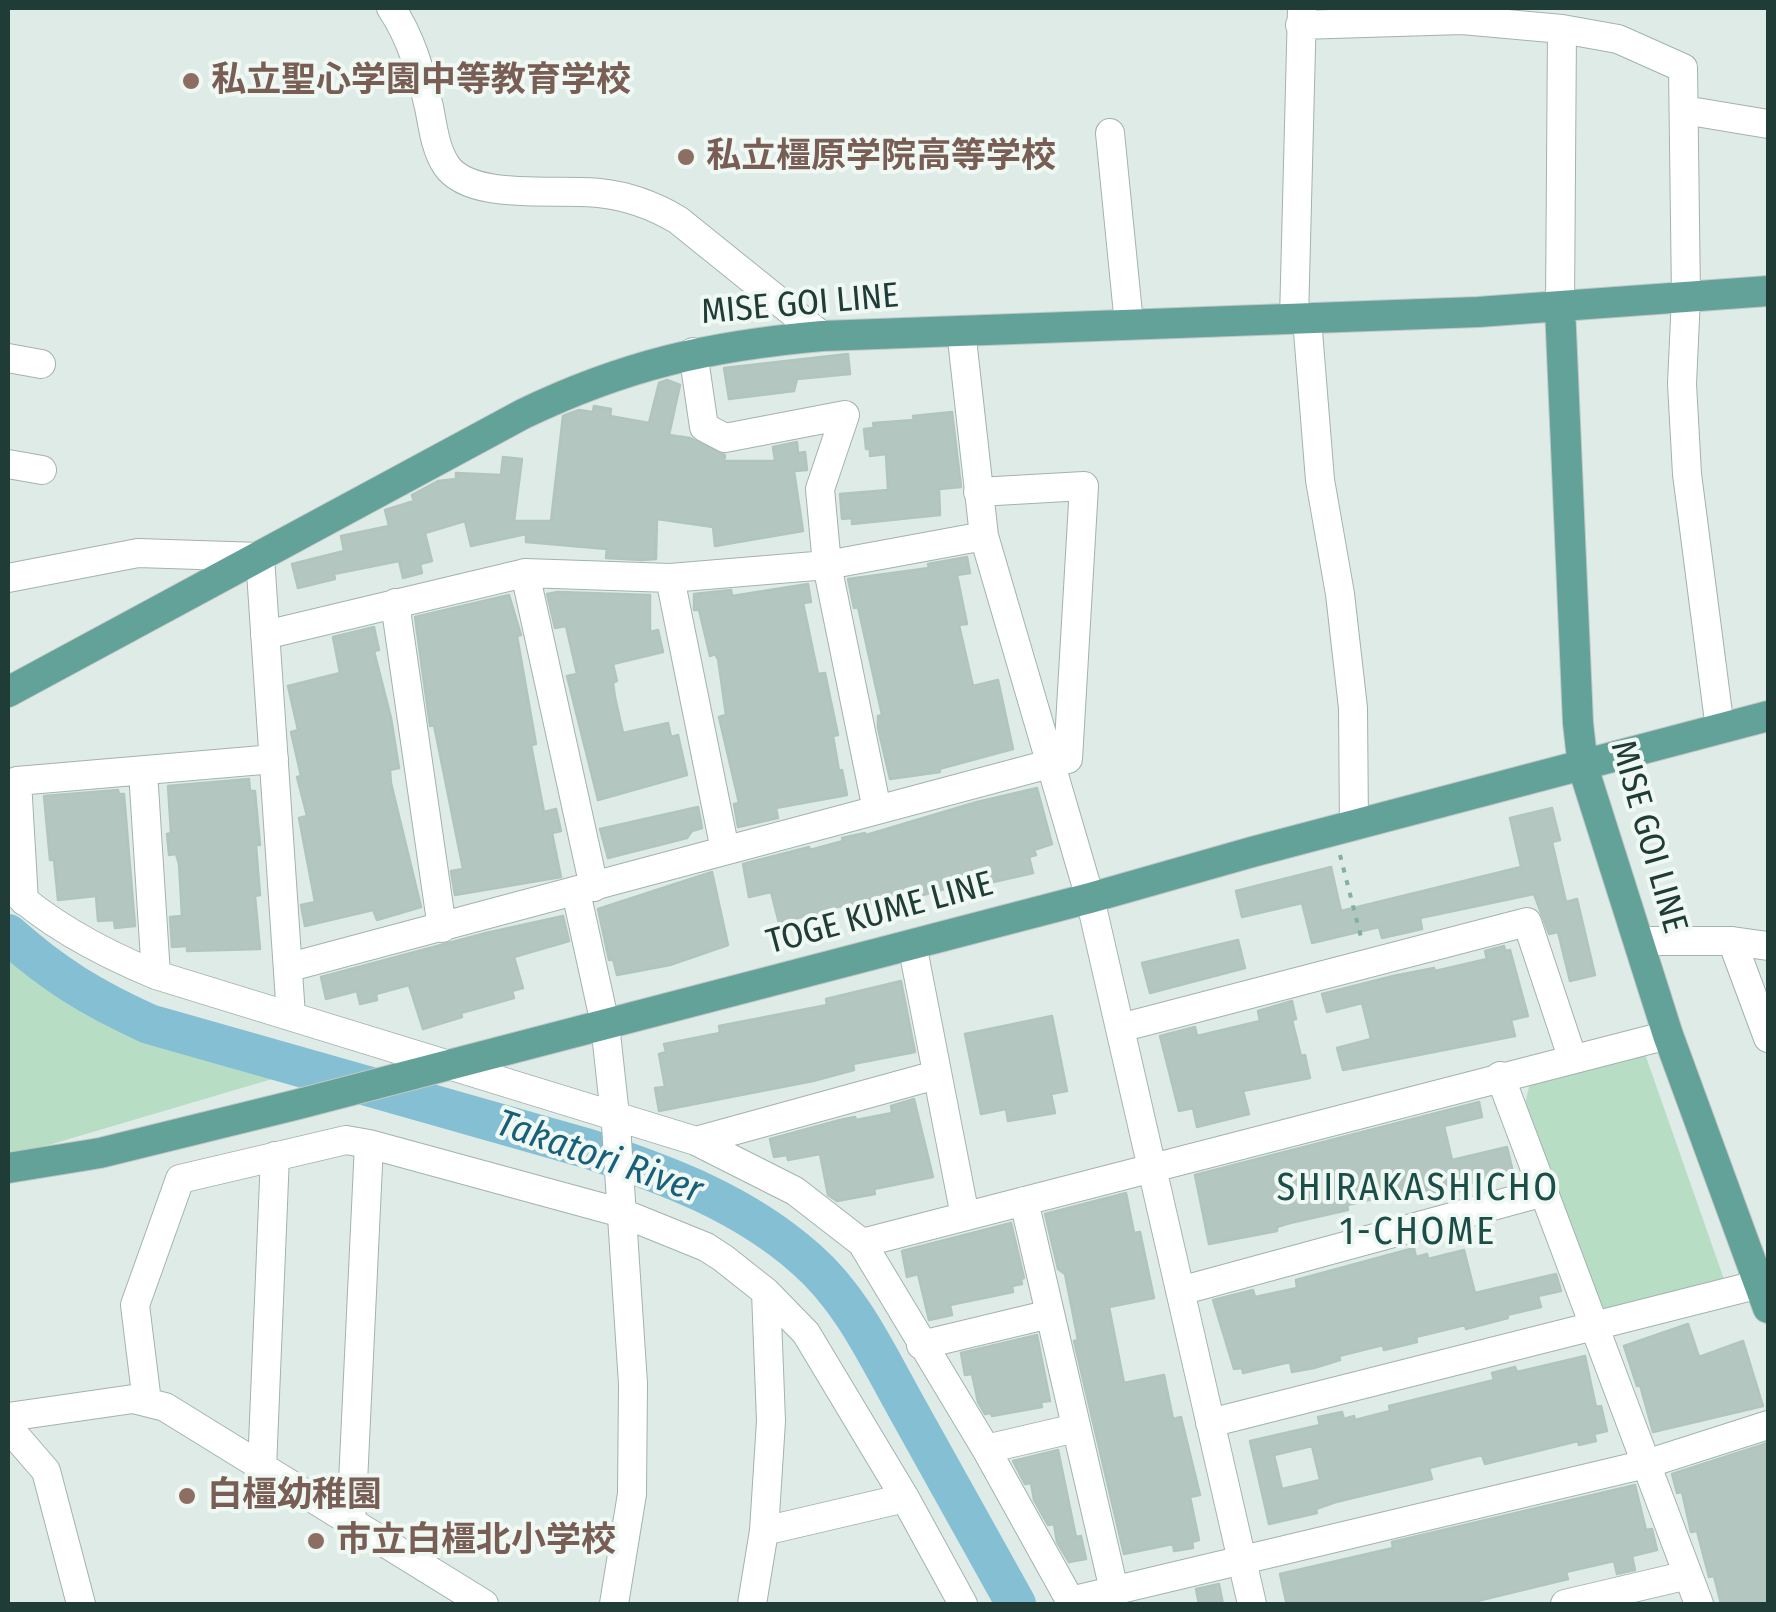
<!DOCTYPE html>
<meta charset="utf-8">
<style>
body{margin:0}
#map{position:relative;width:1776px;height:1612px;overflow:hidden;background:#dfebe7;font-family:"Fira Sans Condensed",sans-serif}
canvas{display:block}
.frame{position:absolute;inset:0;border:10px solid #203c37;pointer-events:none}
</style>
<div id="map">
<canvas width="1776" height="1612"></canvas>
<div class="frame"></div>
</div>
<script>
const ctx = document.querySelector('canvas').getContext('2d');
ctx.lineJoin = 'round';
function fill(path, color) { ctx.fillStyle = color; ctx.fill(path, 'evenodd'); }
function strokePath(path, color, width, dash) { ctx.strokeStyle = color; ctx.lineWidth = width; ctx.lineCap = dash ? 'butt' : 'round'; ctx.setLineDash(dash || []); ctx.stroke(path); }
function label(font, color, halo, rows, align = 'center') {
  ctx.font = font + ' "Fira Sans Condensed","Noto Sans JP",sans-serif'; ctx.lineWidth = 8; ctx.setLineDash([]); ctx.textBaseline = 'middle'; ctx.strokeStyle = halo; ctx.fillStyle = color; for (const [text, x, y, turn = 0] of rows) {
    ctx.save(); ctx.translate(x, y); ctx.rotate((+turn || 0) * Math.PI / 180); ctx.textAlign = isNaN(turn) ? turn : align; if (halo) ctx.strokeText(text, 0, 0); ctx.fillText(text, 0, 0); ctx.restore();
  }
}
const green = new Path2D(`
 M8,947C80,1019 181,1054 279,1077L8,1157Z
 M1644,1051L1726,1285L1602,1313L1525,1104L1530,1082Z`);
const river = new Path2D(`
 M8,934C54,975 92,998 149,1024L589,1149C667,1175 743,1203 806,1259C853,1300 878,1357 908,1410C944,1475 980,1540 1016,1604`);
const building = new Path2D(`
 M848,354L850,374L797,379L794,391L729,399L724,368Z
 M667,380L680,385L669,435L690,438L725,455L724,461H775L773,447L797,442L798,453L805,452L807,470L794,471L803,531L715,546L713,527L657,519L656,559L642,560L606,558L607,549L526,542V534L471,546L465,521L425,533L432,561L420,564L422,573L403,578L399,561L334,574L335,579L298,588L292,564L344,551L341,536L389,526L385,510L414,501L412,495L438,481L456,479V473L501,475L503,457L522,459L514,521H551L563,416L579,410L593,412L594,406L611,409L610,416L649,423L659,383Z
 M952,412L961,487L939,489L940,515L852,524V518L842,519L840,494L888,490L886,454L870,456V449H866L864,429L874,428L873,423L914,420L913,416Z
 M967,557L970,573L957,575L967,624L959,625L973,686L998,680L1013,749L939,769L940,772L890,779L878,728V716L882,715L858,607L854,608L848,579L929,568L928,564Z
 M808,584L811,602L803,603L818,674L825,673L838,735L833,736L839,771L842,770L847,795L776,808L778,818L738,827L734,804L739,803L719,717L726,715L718,659L715,654L710,656L699,610H694V594L731,590L732,596Z
 M558,592L650,595V632L658,630L663,652L613,664L617,681L613,683L615,697L623,733L668,723L671,737L678,735L687,775L598,800L567,676L577,674L566,626L555,628L547,594Z
 M509,595L521,635L517,636L536,744L531,745L544,812L556,809L561,831L552,833L561,877L455,895L451,871L463,869L434,725L430,726L415,617Z
 M374,627L379,650L374,651L391,718L399,768L390,770L391,783L421,907L377,920L373,910L305,926L301,905L315,902L299,818L307,816L297,777L301,776L291,732L298,730L288,686L340,673L333,637Z
 M249,779L250,791H255L260,845H256L260,895L255,896L260,949L187,951V946L172,947L170,917L182,916L179,864L176,854L169,855L167,834L171,833L168,786Z
 M1037,788L1052,844L1034,850L1036,855L1029,857L1033,873L967,888L966,883L923,895L922,889L847,911L845,905L779,923L771,892L749,897L743,864L809,847L810,850L843,841L842,838L865,833L866,835L977,802Z
 M118,790L119,794H124L135,926L115,928L114,920L98,921L96,896L58,900L54,860H50L44,796Z
 M698,807L702,828L692,831L687,838L608,858L600,829Z
 M1552,808L1560,840L1552,842L1566,902L1577,899L1595,975L1570,981L1558,932L1549,934L1534,894L1420,918L1422,929L1382,938L1379,927L1312,943L1302,903L1242,917L1236,891L1331,867L1341,911L1521,867L1510,818Z
 M712,872L728,945L670,965L617,975L613,959L609,960L598,909Z
 M563,916L569,941L514,957L523,988L512,991L514,998L461,1013L462,1017L423,1029L409,985L376,994L377,1000L360,1004L357,991L326,999L321,977L486,933Z
 M1238,940L1245,968L1150,993L1142,963Z
 M1504,946L1505,951L1510,950L1528,1016L1511,1020L1515,1036L1343,1070L1337,1048L1371,1039L1362,1003L1327,1012L1322,994L1393,976L1434,968L1435,971L1487,959L1485,951Z
 M901,981L915,1052L853,1064L854,1070L813,1081L659,1111L655,1088L665,1087L659,1054L666,1052L664,1044L720,1033L719,1026L827,1005L826,999Z
 M1292,1001L1296,1019L1292,1020L1301,1056L1305,1055L1310,1078L1243,1091L1249,1114L1197,1127L1193,1108L1179,1111L1160,1036L1195,1027L1197,1036L1260,1021L1258,1011Z
 M1052,1016L1067,1091L1051,1094L1055,1113L1008,1121L1006,1109L981,1114L965,1034Z
 M914,1099L933,1177L874,1189L875,1194L837,1201L828,1195L820,1154L788,1160L787,1155L774,1157L770,1139L840,1120L855,1117L856,1120L892,1113L891,1106Z
 M1479,1102L1482,1117L1444,1126L1452,1160L1507,1147L1513,1172L1458,1186L1460,1191L1418,1201L1416,1192L1400,1195V1193L1347,1205L1348,1210L1290,1223L1277,1227V1231L1209,1244L1195,1175Z
 M1126,1193L1134,1233L1140,1232L1154,1298L1109,1307L1124,1383L1164,1375L1173,1419L1181,1417L1200,1495L1190,1497L1199,1540L1192,1542L1193,1548L1174,1551L1173,1544L1124,1554L1074,1341L1078,1340L1065,1274L1058,1269L1045,1214Z
 M1011,1223L1024,1278L1021,1279L1022,1284L1012,1286L1013,1292L950,1305L952,1315L929,1320L918,1274L907,1277L902,1251Z
 M1414,1248L1416,1257L1427,1254L1428,1259L1464,1250L1475,1293L1556,1274L1561,1291L1538,1296L1541,1307L1507,1315L1508,1318L1466,1329L1465,1325L1416,1337L1417,1342L1384,1350L1383,1345L1339,1356L1340,1360L1314,1368L1292,1372L1290,1362L1243,1373L1242,1368L1234,1369L1213,1300L1253,1290L1255,1297L1297,1288L1296,1280Z
 M1688,1324L1699,1357L1743,1341L1763,1406L1653,1432L1640,1385L1637,1386L1624,1346Z
 M1037,1335L1050,1401L1041,1402L1042,1407L992,1416L991,1413L985,1414L978,1402L972,1374L965,1375L961,1353Z
 M1585,1356L1596,1407L1601,1406L1607,1431L1594,1434L1596,1441L1579,1445L1578,1441L1485,1464L1482,1455L1429,1468L1432,1479L1336,1502L1316,1509L1317,1513L1269,1524L1250,1441L1320,1425L1318,1417L1342,1412L1344,1419L1354,1416L1355,1420L1390,1411L1389,1406L1494,1380L1492,1373L1515,1367L1517,1372ZM1312,1446L1320,1480L1282,1489L1274,1455Z
 M1768,1443V1604H1721L1714,1576L1709,1577L1697,1531L1691,1532L1682,1492L1677,1493L1672,1474Z
 M1058,1450L1076,1537L1081,1536L1086,1559L1069,1562L1057,1542L1054,1524L1048,1525L1034,1500L1031,1483L1025,1484L1013,1461Z
 M1635,1485L1646,1530L1652,1529L1657,1550L1632,1556L1635,1570L1617,1574L1614,1561L1566,1572L1568,1579L1465,1604H1289L1286,1601L1280,1574L1393,1548L1392,1542Z
 M1219,1584L1223,1604H1199L1196,1589Z`);
const path = new Path2D(`
 M1340,855L1361,937`);
const minor = new Path2D(`
 M391,8C411,37 421,73 429,107C433,127 435,148 446,165C470,202 559,188 599,193C628,196 653,205 678,220L822,336
 M1300,25L1462,20L1562,29L1618,39L1683,68L1686,297L1682,384L1687,474L1720,729
 M1684,110L1768,124
 M1110,133L1129,324
 M1560,307L1562,29
 M1294,319L1302,9
 M1307,319L1320,480L1340,594L1353,708L1354,826
 M961,330L984,536L1090,898L1252,1604
 M693,352L704,427L725,438L845,415L820,489L827,565L877,810
 M8,358L41,364
 M8,464L42,470
 M525,573L594,887
 M8,578L138,553L260,557L291,1016
 M670,578L725,850
 M395,603L442,928
 M265,635L525,573L670,578L827,565L984,536
 M143,771L156,975
 M8,886C49,925 103,953 156,975L696,1141L795,1191L862,1243L986,1449L1072,1604
 M576,892L605,1024L616,1125L633,1384L632,1494L614,1604
 M24,901L17,781L274,759
 M1639,941H1732L1768,946
 M1732,941L1768,1038
 M912,944L965,1216
 M290,967L1068,759L1084,486L978,492
 M1120,1028L1527,922L1572,1057
 M1500,1076L1699,1604
 M696,1141L936,1075
 M1024,1201L1114,1590
 M862,1243L1668,1035
 M1180,1291L1544,1192
 M921,1345L1050,1314
 M147,1402L135,1305L180,1179L346,1140L369,1144L622,1213L706,1247L723,1258L766,1292L806,1333L905,1498L963,1604
 M8,1417L133,1399L165,1407L484,1604
 M1210,1423L1760,1284
 M8,1427L46,1471L81,1604
 M986,1449L1076,1428
 M262,1468L275,1156
 M351,1525L369,1144
 M764,1531L905,1498
 M1070,1601L1646,1464L1768,1425
 M752,1604L764,1531L771,1421L766,1292
 M1565,1604L1688,1575`);
const major = new Path2D(`
 M1560,307L1578,723L1583,767L1668,1035L1768,1308
 M8,692L523,414C625,365 709,346 822,336L1478,312L1768,291
 M8,1168L100,1153L299,1104L1090,898L1252,852L1768,716`);
const markers = [
 [191,81,10,"#8d6e63"],
 [686,157,10,"#8d6e63"],
 [187,1496,10,"#8d6e63"],
 [316,1541,10,"#8d6e63"]
];
const educationNames = [
 ["私立聖心学園中等教育学校",211,81],
 ["私立橿原学院高等学校",706,157],
 ["白橿幼稚園",207,1496],
 ["市立白橿北小学校",336,1541]
];
const streetNames = [
 ["MISE GOI LINE",800,305,-5],
 ["MISE GOI LINE",1648,837,74],
 ["TOGE KUME LINE",880,914,-15]
];
const waterNames = [
 ["Takatori River",599,1158,19]
];
const neighbourhoodNames = [
 ["SHIRAKASHICHO",1418,1189],
 ["1-CHOME",1418,1233]
];
fill(green, '#b7ddc5');
strokePath(river, '#84bfd3', 40);
fill(building, '#b4c6c0');
strokePath(building, '#b1c5bf', 2.5);
strokePath(minor, '#a2b3af', 30);
strokePath(major, '#c1c8c7', 32);
strokePath(path, '#7eb0a5', 4, [5, 8]);
strokePath(minor, '#fff', 28);
strokePath(major, '#62a298', 30);
for (const [x, y, r, color] of markers) { const dot = new Path2D(); dot.arc(x, y, r, 0, 2 * Math.PI); ctx.fillStyle = color; ctx.fill(dot); strokePath(dot, '#f0f8f4', 4); }
label('bold 35px', '#785e54', '#f0f8f4', educationNames, 'left');
label('35px', '#203c37', '#f0f8f4', streetNames);
label('italic 38px', '#185f79', '#f0f8f4', waterNames);
ctx.letterSpacing = '2.5px';
label('38px', '#1b4e47', '#f0f8f4', neighbourhoodNames);
ctx.letterSpacing = '0px';
</script>
